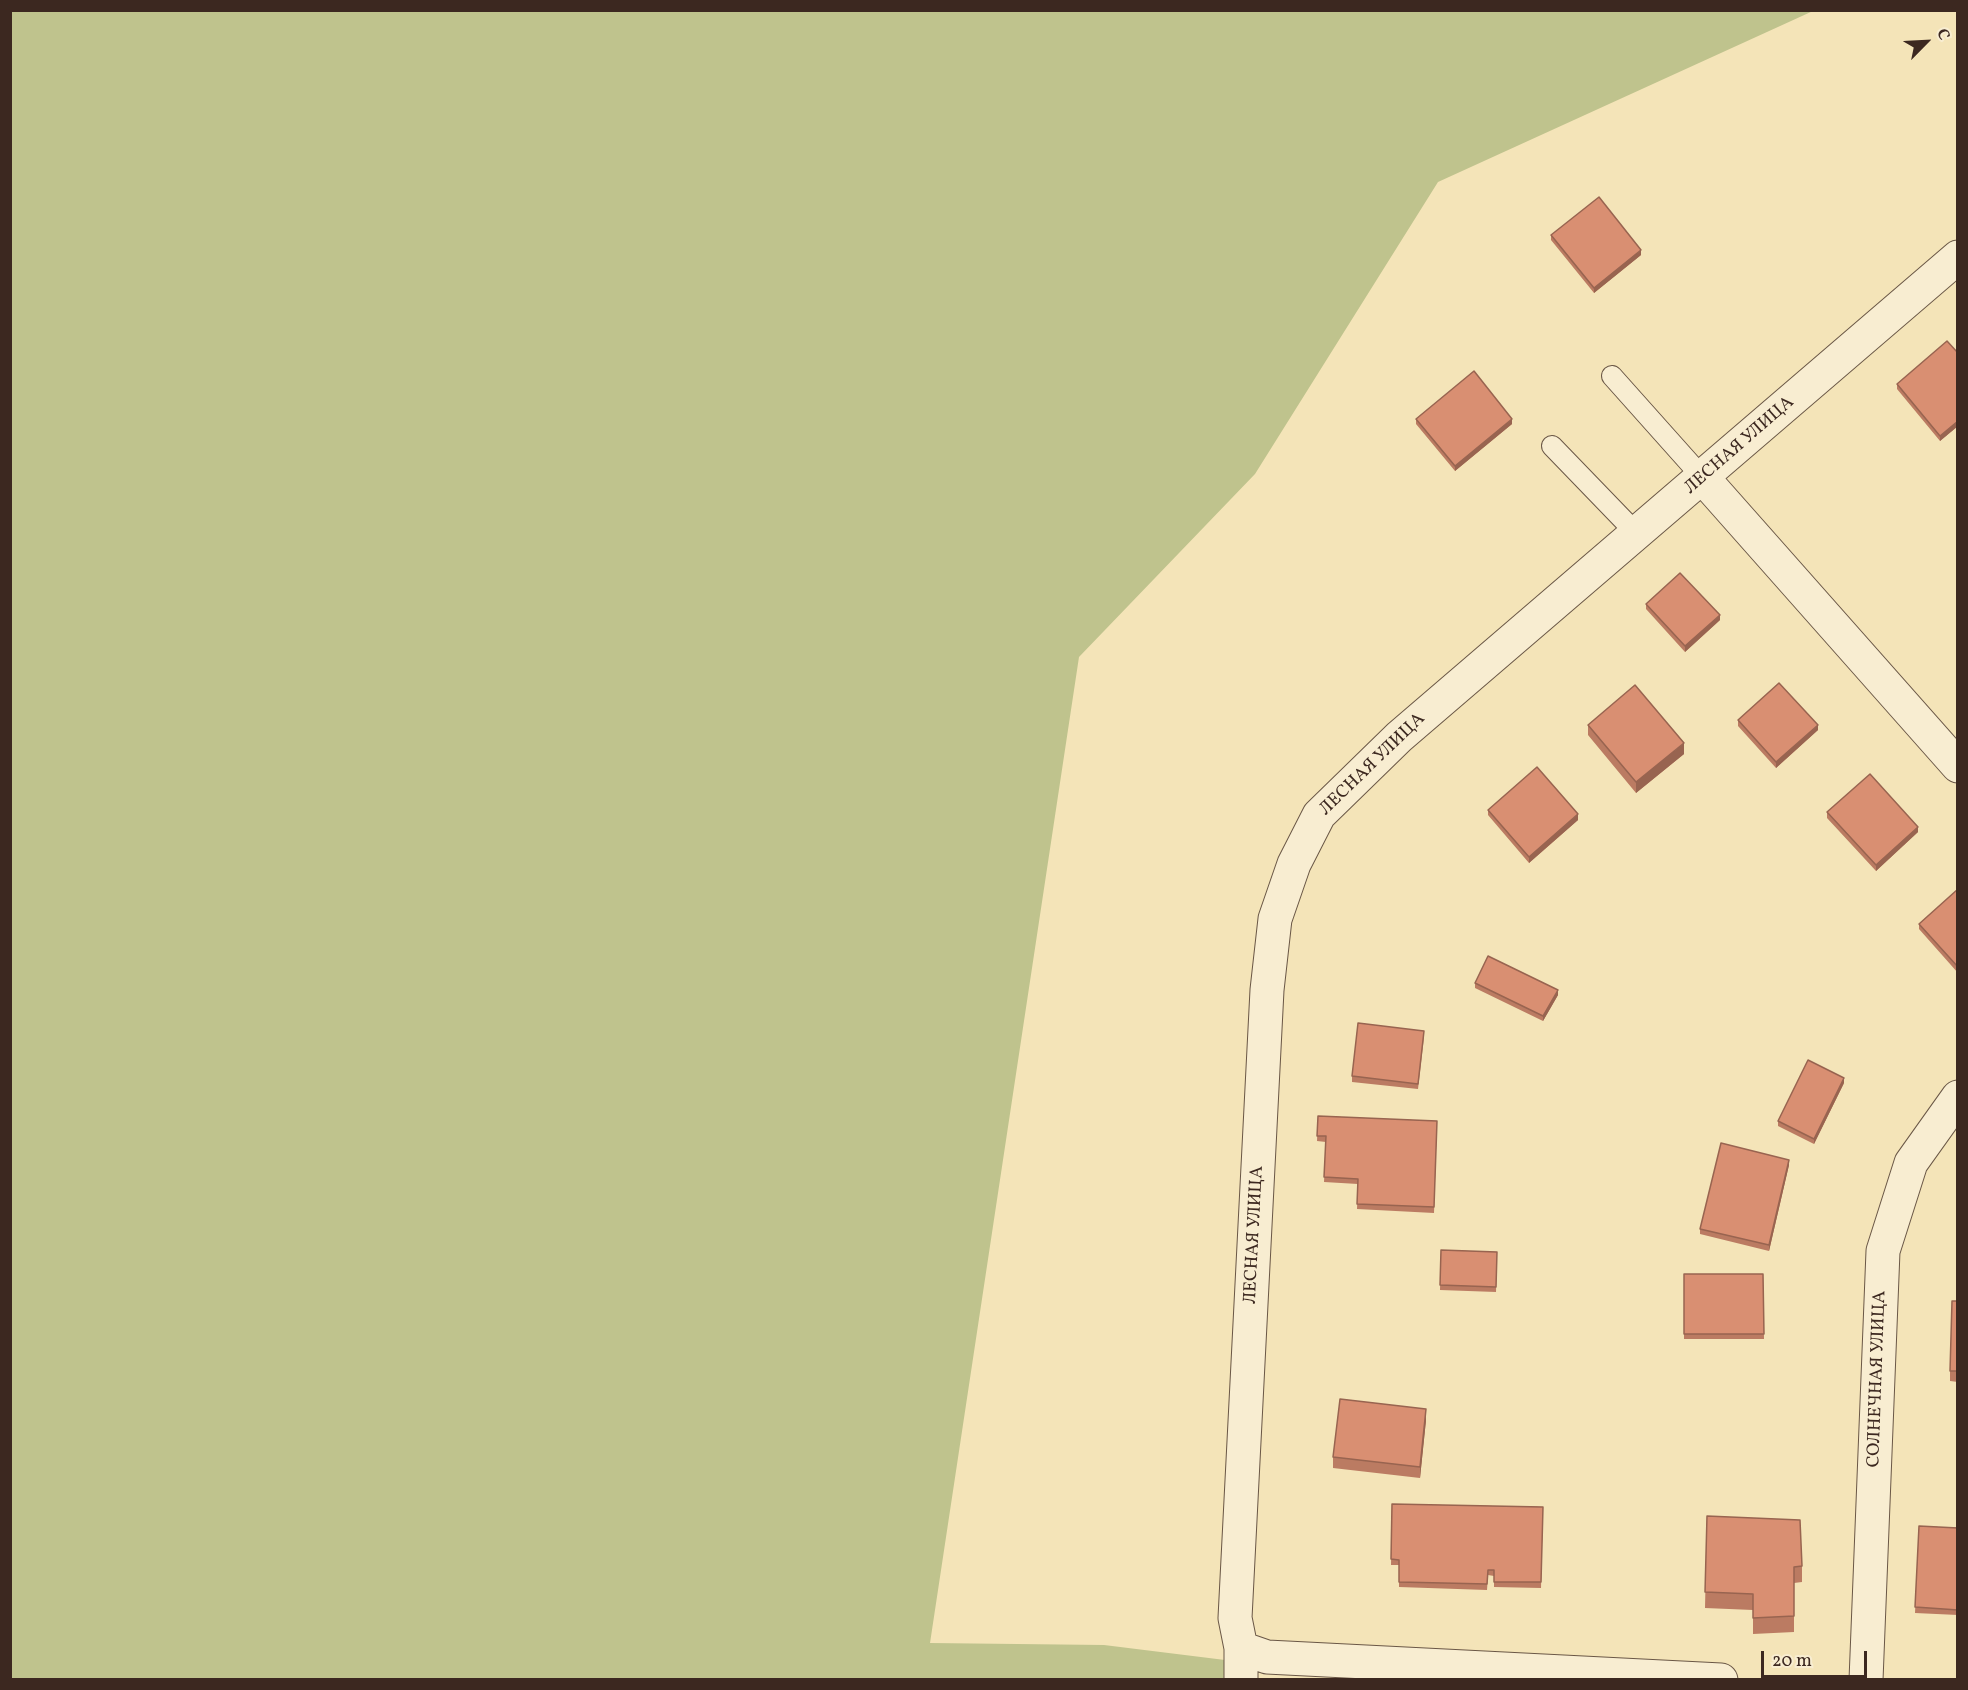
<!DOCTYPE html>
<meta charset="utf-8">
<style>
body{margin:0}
#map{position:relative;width:1968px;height:1690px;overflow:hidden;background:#f4e4b8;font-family:Vollkorn,serif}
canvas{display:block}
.frame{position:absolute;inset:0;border:12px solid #3c2820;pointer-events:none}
.north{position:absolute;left:1896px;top:12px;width:60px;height:60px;-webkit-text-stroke:4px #f8edd1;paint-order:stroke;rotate:66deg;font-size:16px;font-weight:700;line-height:24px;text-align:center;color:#3c2820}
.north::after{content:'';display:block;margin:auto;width:21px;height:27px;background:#3c2820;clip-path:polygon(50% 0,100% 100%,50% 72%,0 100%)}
.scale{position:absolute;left:1761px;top:1651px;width:106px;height:27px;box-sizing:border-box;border:3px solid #3c2820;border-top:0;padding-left:8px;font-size:18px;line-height:21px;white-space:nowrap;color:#3c2820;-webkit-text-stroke:4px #f8edd1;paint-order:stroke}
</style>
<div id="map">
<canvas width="1968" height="1690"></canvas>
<div class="frame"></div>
<div class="north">С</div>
<div class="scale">20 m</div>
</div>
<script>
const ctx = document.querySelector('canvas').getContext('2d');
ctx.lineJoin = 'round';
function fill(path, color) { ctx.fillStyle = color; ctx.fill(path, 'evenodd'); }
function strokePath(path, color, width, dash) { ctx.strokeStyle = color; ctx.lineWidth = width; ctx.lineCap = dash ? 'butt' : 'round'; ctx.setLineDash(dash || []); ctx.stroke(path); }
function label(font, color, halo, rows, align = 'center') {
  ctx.font = font + ' Vollkorn,serif'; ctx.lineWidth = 4.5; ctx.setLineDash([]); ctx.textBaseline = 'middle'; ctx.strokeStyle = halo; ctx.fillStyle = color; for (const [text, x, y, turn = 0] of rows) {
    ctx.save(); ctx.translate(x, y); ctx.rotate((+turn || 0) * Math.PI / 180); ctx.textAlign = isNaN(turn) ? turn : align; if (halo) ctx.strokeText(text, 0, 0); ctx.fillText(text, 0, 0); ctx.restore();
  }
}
const green = new Path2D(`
 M11,11H1813L1438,182L1255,474L1079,657L930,1643L1104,1645L1225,1660V1679L11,1680Z`);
const lane = new Path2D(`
 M1612,376L1703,478
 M1552,446L1637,534`);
const street = new Path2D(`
 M1703,478L1958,766
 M1241,1648L1267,1657L1721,1680
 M1241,1680V1648L1235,1618L1267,990L1275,919L1294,864L1319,815L1399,737L1958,257
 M1866,1680L1883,1251L1911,1163L1958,1097`);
const wall = new Path2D(`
 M1551,235L1641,255L1594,293L1551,240Z
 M1958,353V426L1940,441L1897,389V384Z
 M1416,419L1512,424L1455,471L1416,424Z
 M1646,604L1720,620L1685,652L1646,609Z
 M1738,720L1818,730L1776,768L1738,726Z
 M1588,725L1684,754L1636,793L1588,735Z
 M1488,810L1578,820L1529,863L1488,815Z
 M1827,812L1918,832L1876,871L1827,818Z
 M1958,889V973L1919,929V924Z
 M1475,983L1558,995L1543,1021L1475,988Z
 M1424,1037L1418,1089L1352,1082V1076Z
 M1844,1083L1814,1144L1778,1126V1121Z
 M1318,1116L1437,1121L1434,1213L1357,1209L1358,1184L1324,1182L1326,1142L1317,1141Z
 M1789,1165L1769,1251L1700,1234V1229Z
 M1441,1250L1497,1252L1496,1292L1440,1290Z
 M1684,1274H1763L1764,1339H1684Z
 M1958,1301V1382L1950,1381V1371Z
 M1426,1420L1420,1478L1333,1468V1457Z
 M1392,1504L1543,1507L1541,1588L1494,1587V1576L1488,1575L1487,1590L1399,1587V1565H1391Z
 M1707,1516L1802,1566V1582L1794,1583V1632L1753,1634V1610L1705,1608Z
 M1919,1526L1958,1528V1615L1915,1613Z`);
const shadedWall = new Path2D(`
 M1641,250V255L1594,293V288Z
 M1512,419V424L1455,471V466Z
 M1958,421V426L1940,441V436Z
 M1720,615V620L1685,652V646Z
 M1818,725V730L1776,768V762Z
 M1684,743V754L1636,793V782Z
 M1578,814V820L1529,863V857Z
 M1918,827V832L1876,871V865Z
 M1558,990V995L1543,1021V1016Z
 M1844,1078V1083L1814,1144V1139Z
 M1789,1160V1165L1769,1251V1245Z
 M1426,1409V1420L1420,1478V1467Z`);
const building = new Path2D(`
 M1599,197L1641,250L1594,288L1551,235Z
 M1947,341L1958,353V421L1940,436L1897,384Z
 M1474,371L1512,419L1455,466L1416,419Z
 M1680,573L1720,615L1685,646L1646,604Z
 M1779,683L1818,725L1776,762L1738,720Z
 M1635,685L1684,743L1636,782L1588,725Z
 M1537,767L1578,814L1529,857L1488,810Z
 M1870,774L1918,827L1876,865L1827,812Z
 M1958,889V967L1919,924Z
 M1488,956L1558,990L1543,1016L1475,983Z
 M1358,1023L1424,1031L1418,1084L1352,1076Z
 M1808,1060L1844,1078L1814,1139L1778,1121Z
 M1318,1116L1437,1121L1434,1207L1357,1204L1358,1179L1324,1177L1326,1136H1317Z
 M1721,1143L1789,1160L1769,1245L1700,1229Z
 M1441,1250L1497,1252L1496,1287L1440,1285Z
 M1684,1274H1763L1764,1334H1684Z
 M1952,1301H1958V1371H1950Z
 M1340,1399L1426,1409L1420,1467L1333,1457Z
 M1392,1504L1543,1507L1541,1582H1494V1570H1488L1487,1584L1399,1582V1560L1391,1559Z
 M1707,1516L1800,1520L1802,1566L1794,1567V1616L1753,1618V1594L1705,1592Z
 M1919,1526L1958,1528V1610L1915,1607Z`);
const streetNames = [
 ["ЛЕСНАЯ УЛИЦА",1740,446,-41],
 ["ЛЕСНАЯ УЛИЦА",1373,765,-44],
 ["ЛЕСНАЯ УЛИЦА",1255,1235,-87],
 ["СОЛНЕЧНАЯ УЛИЦА",1878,1379,-88]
];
fill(green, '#bfc38d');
strokePath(lane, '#6a5746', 22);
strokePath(street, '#6a5746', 35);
strokePath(lane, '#f8edd1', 20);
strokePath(street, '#f8edd1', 33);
fill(wall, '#bb7b62');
fill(shadedWall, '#986450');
fill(building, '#d98f72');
strokePath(building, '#986450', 1.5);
label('18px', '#3c2820', '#f8edd1', streetNames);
</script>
